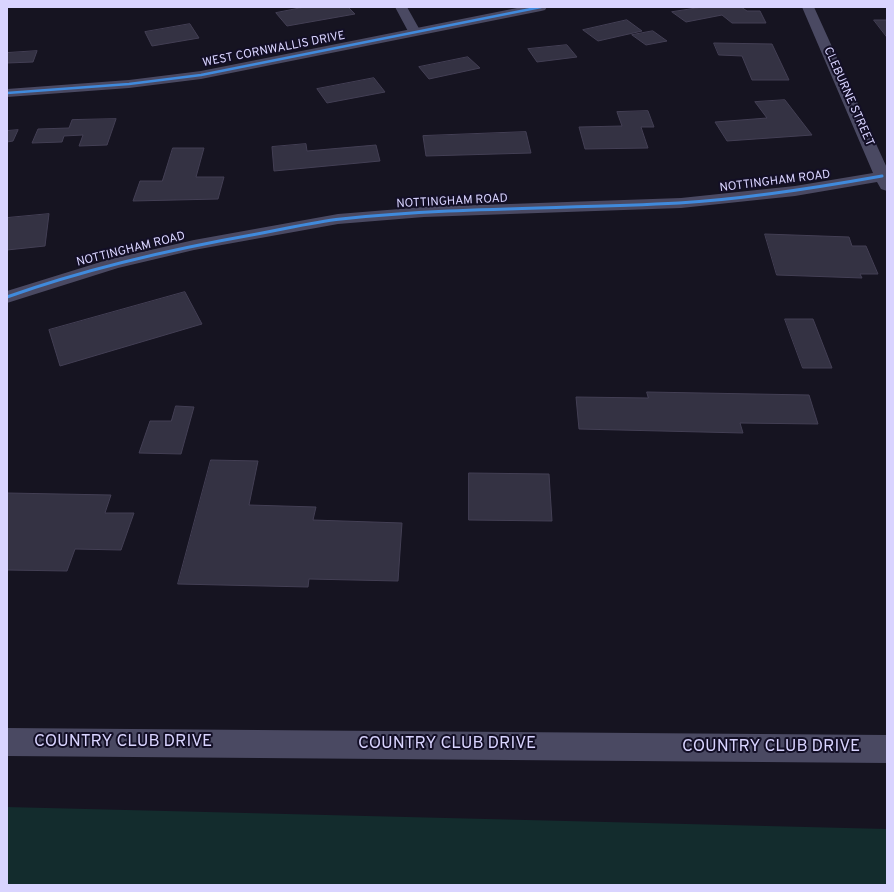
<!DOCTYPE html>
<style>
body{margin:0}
#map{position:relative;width:894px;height:892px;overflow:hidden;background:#161421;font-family:Overpass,sans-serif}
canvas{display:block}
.frame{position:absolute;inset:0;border:8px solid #d9d4ff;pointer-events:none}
</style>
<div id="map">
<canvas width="894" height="892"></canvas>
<div class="frame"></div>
</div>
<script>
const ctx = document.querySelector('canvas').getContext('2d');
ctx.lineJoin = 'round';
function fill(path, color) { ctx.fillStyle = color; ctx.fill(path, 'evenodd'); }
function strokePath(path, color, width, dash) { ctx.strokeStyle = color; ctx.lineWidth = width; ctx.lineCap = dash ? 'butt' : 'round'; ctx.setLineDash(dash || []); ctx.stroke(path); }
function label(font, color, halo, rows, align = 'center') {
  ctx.font = font + ' Overpass,sans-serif'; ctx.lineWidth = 4; ctx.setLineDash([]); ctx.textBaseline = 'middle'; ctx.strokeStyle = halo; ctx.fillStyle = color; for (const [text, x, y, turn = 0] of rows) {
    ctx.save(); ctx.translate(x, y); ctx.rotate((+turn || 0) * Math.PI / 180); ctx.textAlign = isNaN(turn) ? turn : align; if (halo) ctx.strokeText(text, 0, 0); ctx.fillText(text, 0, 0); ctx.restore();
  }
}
const green = new Path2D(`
 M7,807L887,829V885H7Z`);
const building = new Path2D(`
 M305,7H348L355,14L287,26L276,13Z
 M703,7H741L747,11H760L766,23H732L722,15L686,22L672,12Z
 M627,20L642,31L598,41L583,30Z
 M874,20H887V37Z
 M190,24L199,38L152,46L145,32Z
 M653,31L667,41L646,45L632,35Z
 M714,43L772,44L789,80H752L742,56L719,55Z
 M567,45L577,57L537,62L528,49Z
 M37,51L33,62L7,63V53Z
 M468,57L480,68L429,79L419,67Z
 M374,78L385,92L327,103L317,89Z
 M785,100L812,135L727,141L715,122L767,118L755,102Z
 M648,111L654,127H641L648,148L585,149L579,127L622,126L617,112Z
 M116,119L107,145L79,146L83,135L64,136L62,142L32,143L38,129L69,128L72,120Z
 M18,130L13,141L7,142V131Z
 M526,132L531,153L426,156L423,136Z
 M306,144L307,151L376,145L380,161L274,171L272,147Z
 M173,148H204L196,177H224L218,199L133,201L140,181H162Z
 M49,214L45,246L7,250V218Z
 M765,234L849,237L852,246H866L878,274H860L862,278L777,275Z
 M185,292L202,324L60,366L49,330Z
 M785,319H813L832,368H803Z
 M647,392L809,395L818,424L740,423L743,433L579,429L576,397L648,398Z
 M176,406L194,407L181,454L139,453L150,421H171Z
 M211,460L258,461L249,505L316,507L313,520L402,523L398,581L309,579L308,587L178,584Z
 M469,473L549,474L552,521L469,520Z
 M7,493L111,495L105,513H134L121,550L75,549L67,571L7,570Z`);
const minor = new Path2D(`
 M395,7H407L421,32L420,35H410Z
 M802,7H814L887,168V191L881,189L877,182L795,196L681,208L424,217L338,224L194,250L118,268L7,303V291L107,260L194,240L338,214L424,207L681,198L795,186L873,173Z
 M7,728L887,735V763L7,756Z`);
const tertiary = new Path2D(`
 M522,7H547L545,10L541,11L201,79L129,88L7,97V89L129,80L201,71Z`);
const cyclewayFar1 = new Path2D(`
 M7,93L129,84L201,75L541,7`);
const cycleway = new Path2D(`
 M7,297C88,268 172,249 257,234C285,229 313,222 341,219C453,207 566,209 679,203C747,199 815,188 882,176`);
const farStreetnames = [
 ["WEST CORNWALLIS DRIVE",274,50,-11],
 ["CLEBURNE STREET",848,97,66],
 ["NOTTINGHAM ROAD",775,182,-7],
 ["NOTTINGHAM ROAD",452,202,-3],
 ["NOTTINGHAM ROAD",131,250,-14]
];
const nearStreetnames = [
 ["COUNTRY CLUB DRIVE",123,743],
 ["COUNTRY CLUB DRIVE",447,745],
 ["COUNTRY CLUB DRIVE",771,748]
];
fill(green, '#132c2d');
fill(building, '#343243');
strokePath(building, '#433f54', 1);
fill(minor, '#4a4962');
fill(tertiary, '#4a4962');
strokePath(cyclewayFar1, '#408adc', 2.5);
strokePath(cycleway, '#408adc', 3);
label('12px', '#d9d4ff', '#130f26', farStreetnames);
label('17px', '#d9d4ff', '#130f26', nearStreetnames);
</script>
